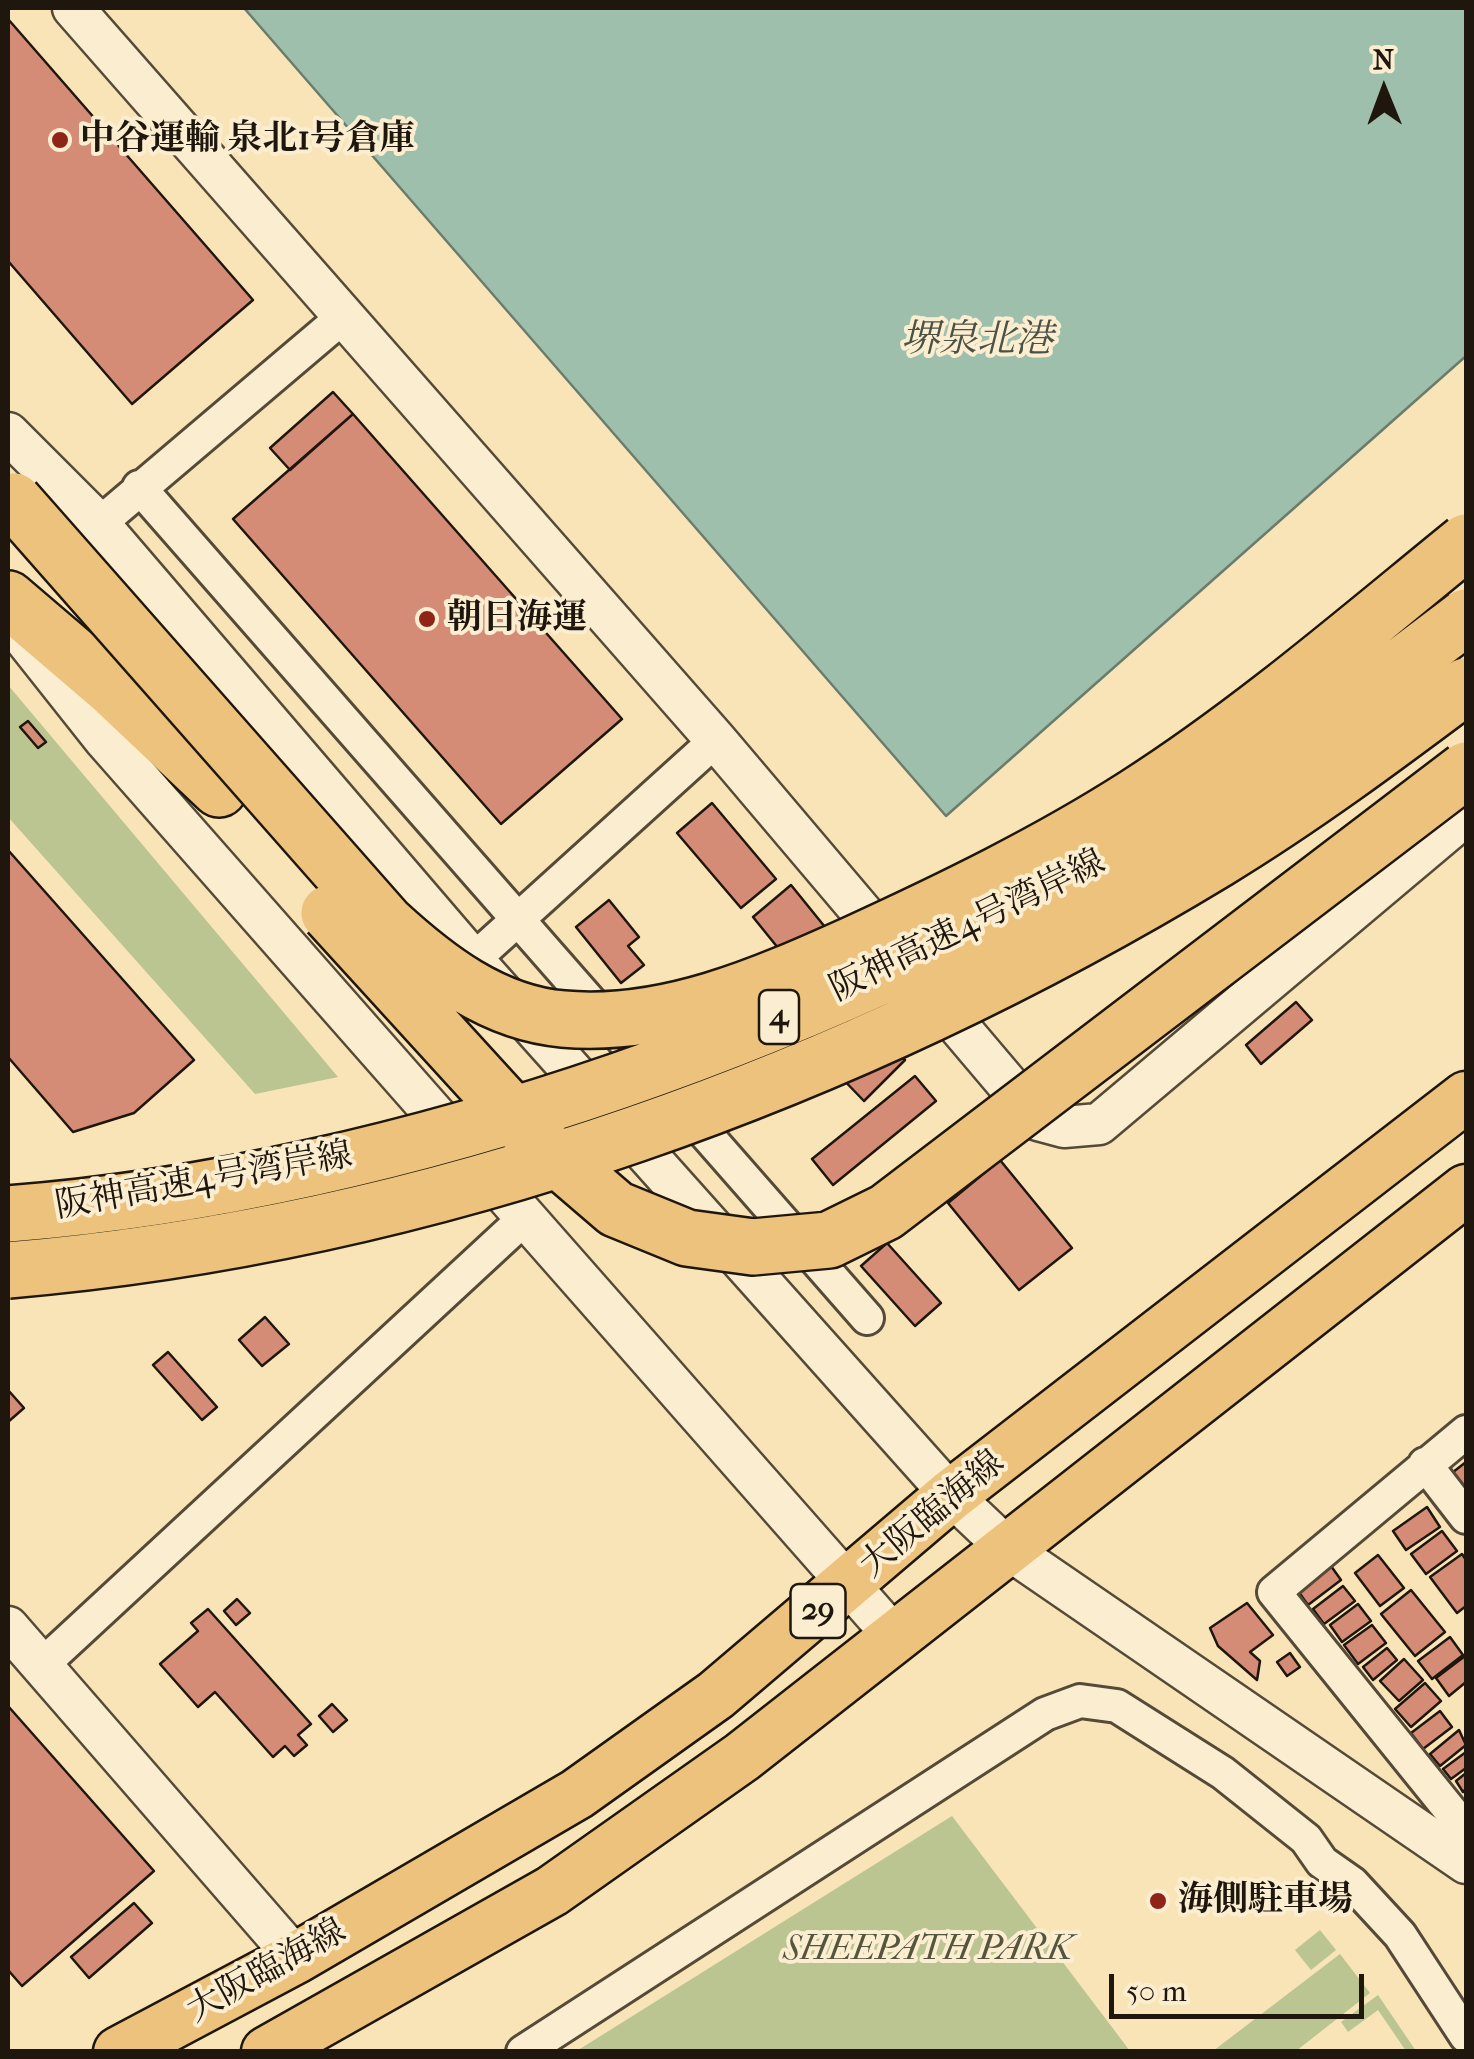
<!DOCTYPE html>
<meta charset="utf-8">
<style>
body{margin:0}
#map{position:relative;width:1474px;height:2059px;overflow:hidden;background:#f8e4b7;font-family:"IM FELL French Canon",serif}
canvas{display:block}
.frame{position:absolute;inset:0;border:10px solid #1f170e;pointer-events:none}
.north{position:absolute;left:1334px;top:40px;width:100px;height:100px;-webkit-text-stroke:8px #faedd0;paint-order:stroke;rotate:359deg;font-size:28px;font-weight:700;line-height:40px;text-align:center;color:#1f170e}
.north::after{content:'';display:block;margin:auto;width:35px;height:45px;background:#1f170e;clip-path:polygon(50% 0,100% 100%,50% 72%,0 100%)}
.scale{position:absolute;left:1109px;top:1974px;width:255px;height:45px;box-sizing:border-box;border:5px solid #1f170e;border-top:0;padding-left:12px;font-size:30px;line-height:35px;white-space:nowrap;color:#1f170e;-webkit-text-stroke:8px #faedd0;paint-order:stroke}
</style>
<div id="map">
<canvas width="1474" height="2059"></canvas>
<div class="frame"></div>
<div class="north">N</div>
<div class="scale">50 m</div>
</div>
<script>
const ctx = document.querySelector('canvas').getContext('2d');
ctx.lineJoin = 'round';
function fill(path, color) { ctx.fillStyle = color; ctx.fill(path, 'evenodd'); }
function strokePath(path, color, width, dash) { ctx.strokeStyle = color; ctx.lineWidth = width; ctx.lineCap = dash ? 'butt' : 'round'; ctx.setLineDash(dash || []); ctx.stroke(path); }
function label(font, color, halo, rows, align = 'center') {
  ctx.font = font + ' "IM FELL French Canon","Noto Serif JP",serif'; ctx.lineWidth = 8; ctx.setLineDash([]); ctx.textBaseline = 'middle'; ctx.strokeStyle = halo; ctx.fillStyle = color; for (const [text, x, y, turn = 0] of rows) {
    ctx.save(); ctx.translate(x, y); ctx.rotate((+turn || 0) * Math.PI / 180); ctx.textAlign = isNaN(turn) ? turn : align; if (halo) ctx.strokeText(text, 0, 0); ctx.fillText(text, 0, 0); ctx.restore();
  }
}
const green = new Path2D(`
 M8,685L338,1077L255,1094L8,817Z
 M952,1816L1130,2051L575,2052Z
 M1320,1930L1336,1950L1311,1970L1295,1950Z
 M1340,1954L1370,1993L1296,2051H1213Z
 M1378,1995L1416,2051H1406L1378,2010L1348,2032L1341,2022Z`);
const water = new Path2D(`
 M244,8H1466V356L946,816Z`);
const building = new Path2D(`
 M8,19L253,300L132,404L8,261Z
 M333,392L353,414L290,470L270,448Z
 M353,414L622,719L501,824L233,519Z
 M28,721L46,742L38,748L20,727Z
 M712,803L776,879L741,908L677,833Z
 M8,850L194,1060L134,1113L73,1132L8,1057Z
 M791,885L825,927L787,959L753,917Z
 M609,900L639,937L628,946L644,965L621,983L576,927Z
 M1296,1002L1312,1020L1261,1064L1246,1045Z
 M875,1030L905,1060L864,1101L834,1070Z
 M915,1076L936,1101L833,1185L812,1159Z
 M1000,1160L1072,1248L1019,1290L948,1203Z
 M887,1243L941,1303L915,1326L861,1266Z
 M265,1317L289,1344L262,1366L239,1340Z
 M168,1352L217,1407L202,1420L153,1365Z
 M8,1390L24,1408L8,1422Z
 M1466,1462V1498L1448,1476Z
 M1427,1507L1440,1527L1406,1550L1393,1531Z
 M1442,1531L1457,1551L1426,1574L1411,1554Z
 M1462,1554L1466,1560V1606L1457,1613L1430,1577Z
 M1378,1555L1404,1588L1380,1606L1355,1573Z
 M1331,1566L1341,1580L1308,1605L1298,1591Z
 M1343,1586L1355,1601L1324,1624L1313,1609Z
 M1411,1590L1445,1632L1415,1656L1381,1614Z
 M237,1599L250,1613L236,1625L224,1611Z
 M1247,1603L1273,1635L1250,1652L1260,1661L1257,1680L1218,1646L1210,1628Z
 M1358,1604L1371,1621L1342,1642L1330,1625Z
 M208,1609L311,1724L298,1735L307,1745L294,1756L285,1746L273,1757L215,1692L198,1707L160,1664L198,1631L191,1623Z
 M1372,1625L1386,1643L1358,1664L1344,1645Z
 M1450,1637L1463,1655L1432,1679L1418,1661Z
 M1387,1648L1397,1660L1373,1680L1363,1667Z
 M1290,1653L1300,1667L1287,1676L1277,1662Z
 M1465,1656L1466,1682L1449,1696L1436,1678Z
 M1404,1659L1423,1680L1399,1701L1380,1681Z
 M1425,1683L1441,1701L1411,1727L1395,1709Z
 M332,1704L347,1720L333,1732L319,1716Z
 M8,1706L154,1871L22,1986L8,1970Z
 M1440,1711L1452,1727L1423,1749L1411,1733Z
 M1459,1730L1466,1745L1440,1766L1430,1754Z
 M1466,1752V1768L1451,1779L1443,1769Z
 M1466,1773V1789L1463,1792L1456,1781Z
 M134,1903L152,1923L89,1978L71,1957Z`);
const minor = new Path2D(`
 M139,487L867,1318
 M99,524L343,317
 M473,960L716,740
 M1466,1432L1274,1592L1466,1830
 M1425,1464L1466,1517
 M41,1666L526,1217
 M523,2052L1045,1714L1080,1701L1117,1706L1223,1773L1306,1839L1322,1862L1352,1883L1400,1935L1466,2036`);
const tertiary = new Path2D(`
 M73,8L716,740L1038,1120L1064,1127L1099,1124L1466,815
 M8,433L99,524L473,960L951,1495L1008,1549L1466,1863
 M17,629L105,740L894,1636
 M8,1627L296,1958`);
const primary = new Path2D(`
 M119,2052L296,1958L577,1794L716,1695L951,1495L1466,1097
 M267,2052L552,1891L742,1757L1466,1190`);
const motorway = new Path2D(`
 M8,599L111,687L219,789`);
const motorwayBridge = new Path2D(`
 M14,501L386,923C436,969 493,1013 563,1019C665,1028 763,985 854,944C950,900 1047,853 1136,796C1253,721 1359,629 1466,542
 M329,913L538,1142L616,1209L687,1238L753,1247L829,1240L886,1212L1466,770
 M8,1214C405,1183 846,1023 1185,816C1283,756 1375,686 1466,617
 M8,1270C433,1234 854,1080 1217,860C1304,807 1386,746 1466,686`);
const markers = [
 [60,140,10,"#8f2418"],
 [427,619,10,"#8f2418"],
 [1158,1901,10,"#8f2418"]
];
const shields = [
 [779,1017,40],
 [818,1611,55]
];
const shieldNames = [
 ["4",779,1017],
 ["29",818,1611]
];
const poiNames = [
 ["中谷運輸 泉北1号倉庫",80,140],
 ["朝日海運",447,619],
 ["海側駐車場",1178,1901]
];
const streetNames = [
 ["阪神高速4号湾岸線",968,927,-26],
 ["阪神高速4号湾岸線",204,1182,-10],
 ["大阪臨海線",933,1515,-40],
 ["大阪臨海線",267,1972,-29]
];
const parkNames = [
 ["SHEEPATH PARK",928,1950]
];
const waterNames = [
 ["堺泉北港",977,342]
];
fill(green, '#bac591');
fill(water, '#9dbfac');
strokePath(water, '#6b7c6d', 2.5);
fill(building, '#d58c76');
strokePath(building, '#1f170e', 2.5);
strokePath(minor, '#554a38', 38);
strokePath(tertiary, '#554a38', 45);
strokePath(primary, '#1f170e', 55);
strokePath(motorway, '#1f170e', 60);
strokePath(minor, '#faedd0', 32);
strokePath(tertiary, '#faedd0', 40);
strokePath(primary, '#ecc27c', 50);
strokePath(motorway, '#ecc27c', 55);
strokePath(motorwayBridge, '#1f170e', 60, []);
strokePath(motorwayBridge, '#ecc27c', 55);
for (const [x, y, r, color] of markers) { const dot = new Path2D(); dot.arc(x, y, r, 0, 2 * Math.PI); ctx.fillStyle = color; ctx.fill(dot); strokePath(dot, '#faedd0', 4); }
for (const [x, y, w] of shields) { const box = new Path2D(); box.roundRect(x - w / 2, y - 27, w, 54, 8); ctx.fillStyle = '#faedd0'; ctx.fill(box); strokePath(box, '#1f170e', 2.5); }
label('bold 32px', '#1f170e', null, shieldNames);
label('bold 35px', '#1f170e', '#faedd0', poiNames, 'left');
label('35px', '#1f170e', '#faedd0', streetNames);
label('italic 35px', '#55543c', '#faedd0', parkNames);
label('italic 38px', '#4b5245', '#faedd0', waterNames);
</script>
